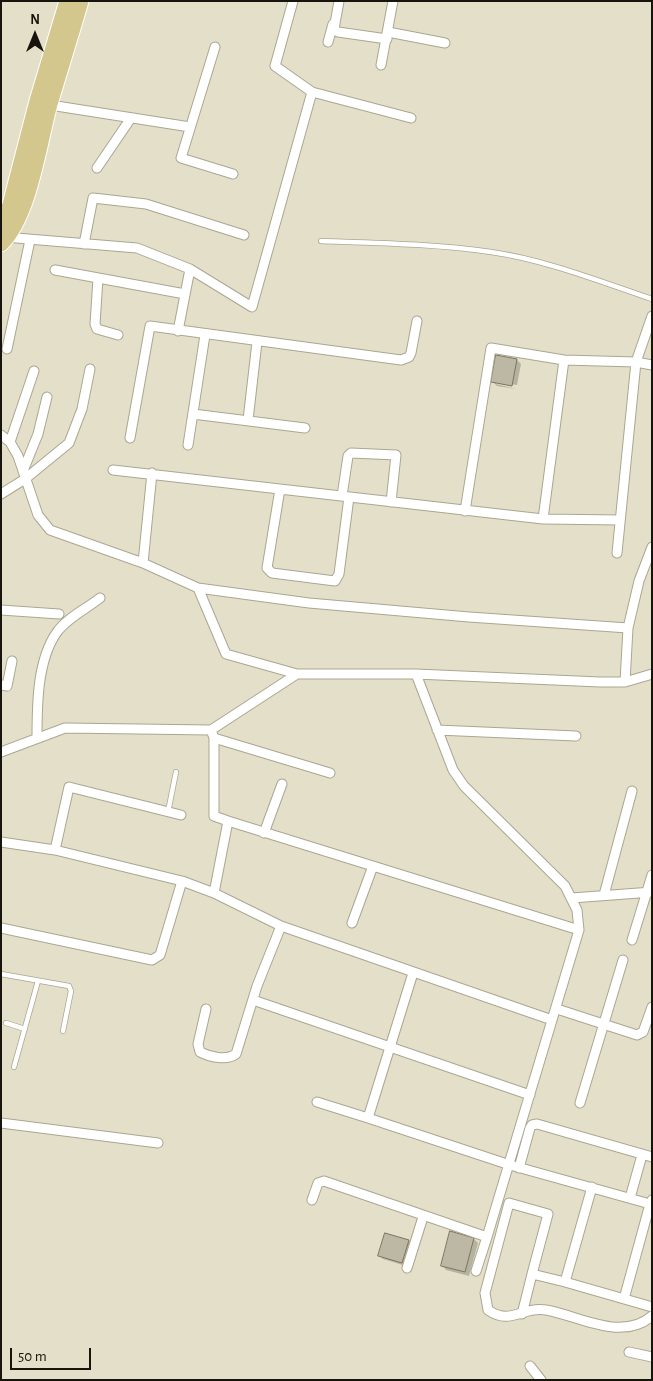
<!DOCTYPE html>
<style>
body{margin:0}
#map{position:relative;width:653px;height:1381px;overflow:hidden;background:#e4dfc9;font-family:"Alegreya Sans",sans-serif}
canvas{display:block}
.frame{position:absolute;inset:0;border:2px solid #16140d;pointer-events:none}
.north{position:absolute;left:10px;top:10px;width:50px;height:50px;-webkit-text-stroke:4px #e4dfc9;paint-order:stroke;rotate:0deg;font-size:14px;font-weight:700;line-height:20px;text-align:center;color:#16140d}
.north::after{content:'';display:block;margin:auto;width:18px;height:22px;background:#16140d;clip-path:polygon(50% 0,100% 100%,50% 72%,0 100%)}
.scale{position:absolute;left:10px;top:1348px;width:81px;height:22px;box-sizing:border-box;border:2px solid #16140d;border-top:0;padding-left:6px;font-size:15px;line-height:18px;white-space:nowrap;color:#16140d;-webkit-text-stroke:4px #e4dfc9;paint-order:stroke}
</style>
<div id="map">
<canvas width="653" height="1381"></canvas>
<div class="frame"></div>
<div class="north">N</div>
<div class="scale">50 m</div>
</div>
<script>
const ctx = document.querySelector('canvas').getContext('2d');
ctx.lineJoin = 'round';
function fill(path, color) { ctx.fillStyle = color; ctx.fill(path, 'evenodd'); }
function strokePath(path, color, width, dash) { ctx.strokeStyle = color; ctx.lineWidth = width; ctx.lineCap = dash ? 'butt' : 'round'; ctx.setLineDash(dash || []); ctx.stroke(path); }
const shadow = new Path2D(`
 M517,360L521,364L517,385L496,382V384L516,389L497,386L493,382Z
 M385,1234L409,1242L413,1246L406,1266L383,1259L379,1255Z
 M474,1239L478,1243L469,1276L446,1270L442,1265Z`);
const building = new Path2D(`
 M496,355L517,359L512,386L491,382Z
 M450,1231L474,1238L465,1272L441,1266Z
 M385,1233L409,1240L402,1263L378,1256Z`);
const lane = new Path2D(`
 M321,241C378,243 435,244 491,252C546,260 599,281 652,299
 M168,812L176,772
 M1,974L69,986L71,991L63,1031
 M6,1023L25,1029
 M14,1067L38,981`);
const street = new Path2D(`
 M293,1L275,66L312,92L411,118
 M339,1L334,29L338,32L387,39
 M388,32L445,43
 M328,42L333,24
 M215,47L181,158L233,174
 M381,65L393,1
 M50,105L190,127
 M97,168L131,118
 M4,237L137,248L190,269L252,307L312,92
 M84,244L93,198L146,204L244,235
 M55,270L185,294
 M98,278L95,324L97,329L118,335
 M652,316L636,362L652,365
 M178,331L190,269
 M7,349L30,240
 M193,414L305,428
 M248,420L257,342
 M1,435L10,442L18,456L38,515L50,530L143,563L198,588L309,603L469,617L628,628
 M130,438L150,326L401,360L409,357L411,353L417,321
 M10,442L34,371
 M188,445L205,335
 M113,470L543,519L620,520
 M23,471L38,434L47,397
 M280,489L267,568L272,573L335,581L339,574L349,497
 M1,494L25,479L69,443L82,409L90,369
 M342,496L348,456L351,453L396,455L391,502
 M465,511L491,348L564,360L636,362L617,553
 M543,519L564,360
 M143,563L152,473
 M198,588L226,654L297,674
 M1,610L59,614
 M625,682L628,628L639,581L652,547
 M1,685L7,686L12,661
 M211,730L214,738V816L228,821L214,893
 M437,730L576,736
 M37,738C37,706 37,660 57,632C67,618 86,609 100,598
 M214,738L330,773
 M1,752L65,728L211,730L297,674H416L600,682H625L652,674
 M228,821L579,930
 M264,833L282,784
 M1,842L55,850L182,881L214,893L281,926L552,1020
 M55,850L69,787L181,815
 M604,895L632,791
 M572,898L652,892
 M352,923L373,866
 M1,928L152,960L160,955L182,881
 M632,940L652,875
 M413,973L368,1118L510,1165L650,1204L652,1200
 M253,1000L530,1095
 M206,1009L198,1044L200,1052C210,1057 226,1061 236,1054L257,986L281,926
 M557,1009L637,1035L643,1032L652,1007
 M317,1102L368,1118
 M580,1103L623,960
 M1,1123L158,1143
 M519,1168L530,1128L532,1125L537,1124L652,1157
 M630,1198L642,1155
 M312,1200L318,1183L324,1181L487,1237L579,930L577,910L565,886L464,786L453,770L416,674
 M407,1268L423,1217
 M476,1271L487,1237
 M532,1274L548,1214L509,1203L485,1293L488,1310C511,1326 522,1306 546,1310C580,1316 622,1342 652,1316
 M565,1282L652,1307
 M624,1299L650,1204
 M522,1314L532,1274L565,1282L592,1187
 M629,1352L652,1357
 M530,1366L541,1380`);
const primary = new Path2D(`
 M1,224L10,205L37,101L67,1
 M1,244C30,216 39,143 50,104C60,70 71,36 81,1`);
fill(shadow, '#0003');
fill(building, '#bcb8a3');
strokePath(building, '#787460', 1);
strokePath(lane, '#aba692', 6);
strokePath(street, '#aba692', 11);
strokePath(primary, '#fff', 17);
strokePath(lane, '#fff', 4.5);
strokePath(street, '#fff', 9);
strokePath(primary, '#d3c78d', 15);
</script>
